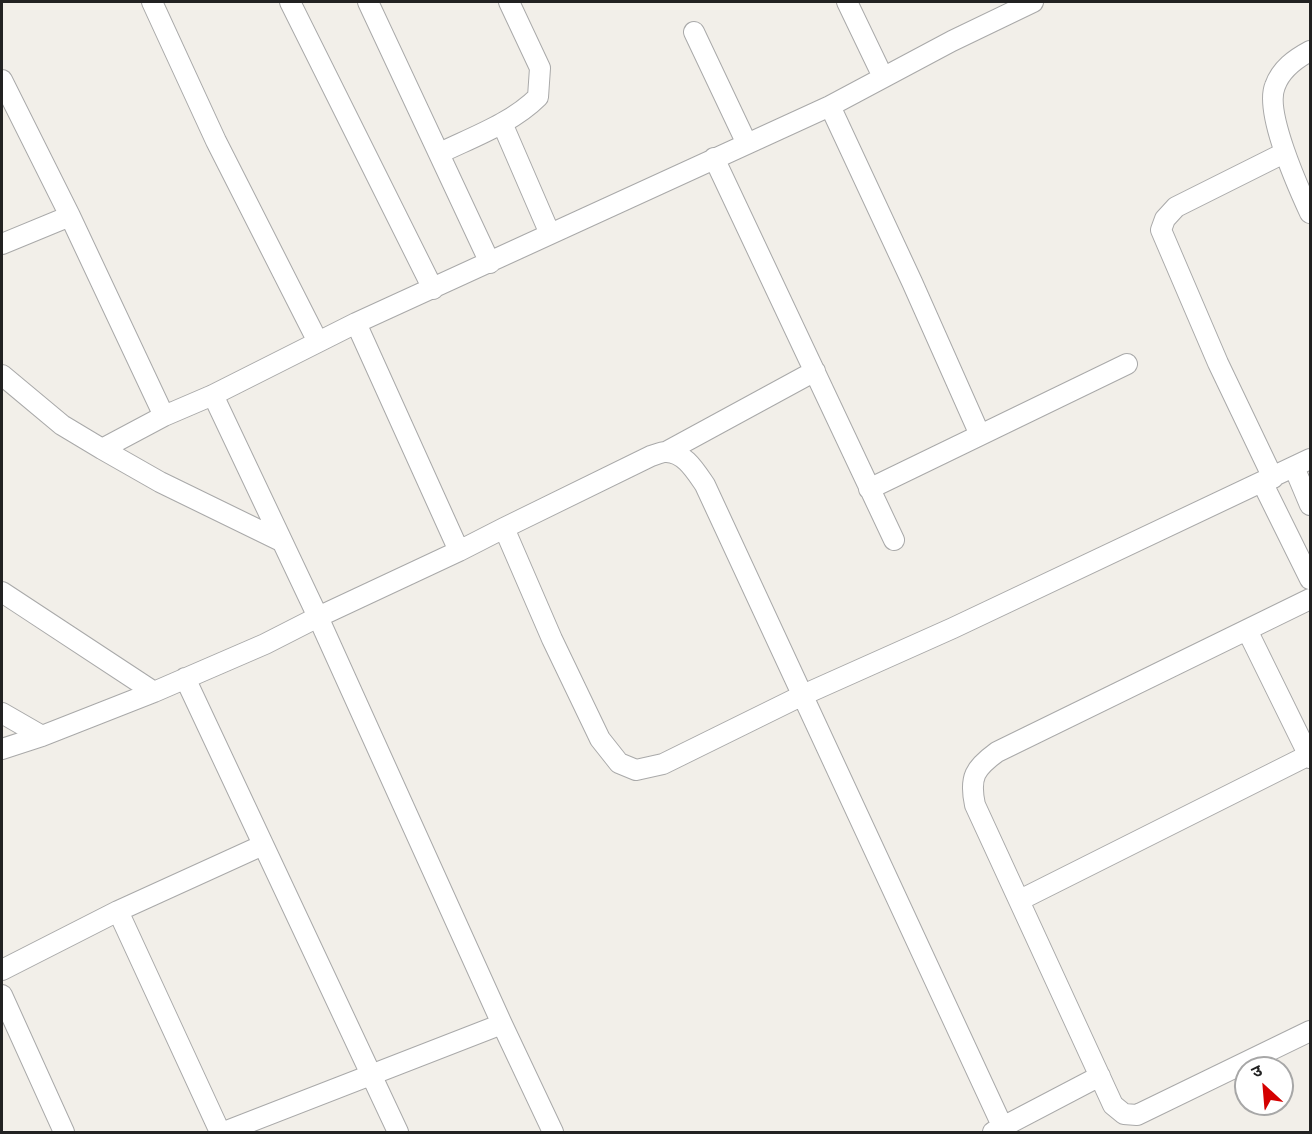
<!DOCTYPE html>
<meta charset="utf-8">
<style>
body{margin:0}
#map{position:relative;width:1312px;height:1134px;overflow:hidden;background:#f2efe9;font-family:Raleway,"Noto Sans Devanagari",sans-serif}
canvas{display:block}
.frame{position:absolute;inset:0;border:3px solid #222;pointer-events:none}
.north{position:absolute;left:1234px;top:1056px;width:60px;height:60px;box-sizing:border-box;background:#fff;border:2px solid #a7a7a7;border-radius:50%;rotate:334deg;font-size:16px;font-weight:700;line-height:24px;text-align:center;color:#222}
.north::after{content:'';display:block;margin:auto;width:21px;height:27px;background:#d40000;clip-path:polygon(50% 0,100% 100%,50% 72%,0 100%)}
</style>
<div id="map">
<canvas width="1312" height="1134"></canvas>
<div class="frame"></div>
<div class="north">उ</div>
</div>
<script>
const ctx = document.querySelector('canvas').getContext('2d');
ctx.lineJoin = 'round';
function strokePath(path, color, width, dash) { ctx.strokeStyle = color; ctx.lineWidth = width; ctx.lineCap = dash ? 'butt' : 'round'; ctx.setLineDash(dash || []); ctx.stroke(path); }
const street = new Path2D(`
 M152,2L216,141L318,342
 M290,2L433,289
 M368,2L490,263
 M847,2L883,77
 M694,32L747,144
 M1310,51C1295,59 1281,69 1275,86C1264,112 1298,187 1310,213
 M2,80L70,216L164,416
 M830,106L912,282L980,435
 M502,123L550,234
 M440,153C473,137 512,123 538,97L540,68L509,2
 M714,158L894,540
 M2,244L70,216
 M356,323L459,551
 M2,375L62,425L102,449L160,482L281,541
 M213,395L318,617L502,1024L553,1132
 M102,449L164,416L213,395L356,323L830,106L952,41L1033,2
 M666,452L815,371
 M1294,467L1310,505
 M1273,478L1218,363L1161,230L1165,219L1176,207L1284,153
 M1262,482L1310,579
 M869,489L1127,364
 M504,528L552,639L600,739L619,763L636,770L663,764L803,695L953,628L1310,459
 M2,592L154,692
 M1310,599L997,752C975,768 969,777 975,805L1113,1105L1124,1114L1137,1115L1310,1031
 M1247,630L1310,758
 M185,678L398,1132
 M2,713L42,736
 M2,749L42,736L154,692L265,644L318,617L459,551L504,528L651,456C655,455 661,452 665,452C684,451 696,472 705,485L1005,1132
 M1020,900L1309,755
 M118,911L220,1132
 M2,970L118,911L263,845
 M2,995L64,1132
 M224,1132L502,1024
 M993,1132L1100,1076`);
strokePath(street, '#a9a9a9', 22);
strokePath(street, '#fff', 20);
</script>
